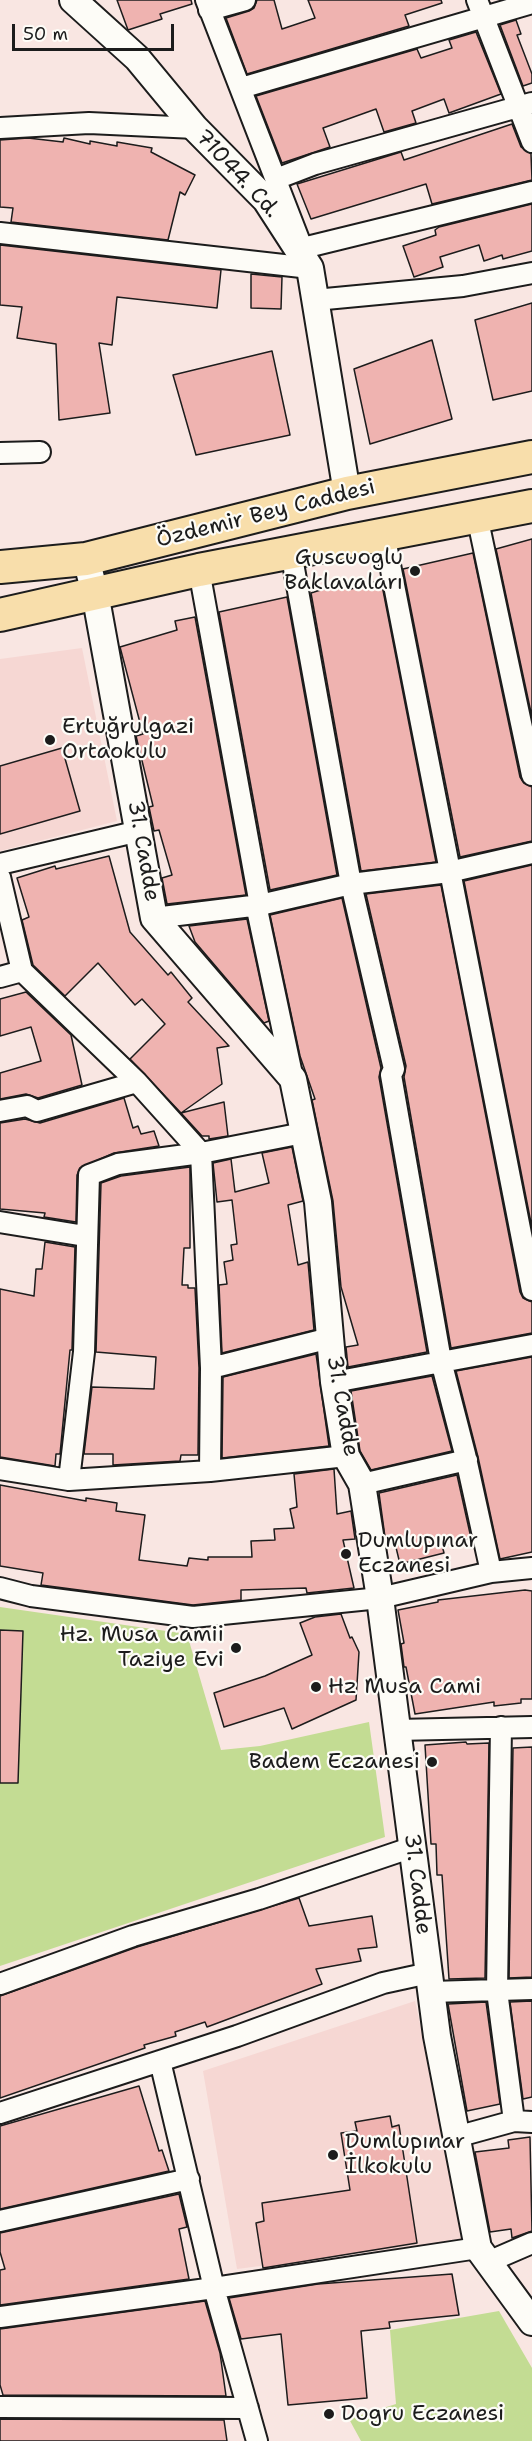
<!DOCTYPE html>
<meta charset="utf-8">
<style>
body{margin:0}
#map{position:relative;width:532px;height:2441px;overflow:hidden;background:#f9e6e2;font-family:"Shantell Sans",sans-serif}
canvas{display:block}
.scale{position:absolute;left:12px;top:24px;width:162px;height:27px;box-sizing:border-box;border:3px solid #1c1c1c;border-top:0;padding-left:8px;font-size:18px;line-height:21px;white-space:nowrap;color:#1c1c1c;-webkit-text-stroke:4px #fdfcf7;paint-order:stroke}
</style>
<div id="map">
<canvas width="532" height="2441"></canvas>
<div class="scale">50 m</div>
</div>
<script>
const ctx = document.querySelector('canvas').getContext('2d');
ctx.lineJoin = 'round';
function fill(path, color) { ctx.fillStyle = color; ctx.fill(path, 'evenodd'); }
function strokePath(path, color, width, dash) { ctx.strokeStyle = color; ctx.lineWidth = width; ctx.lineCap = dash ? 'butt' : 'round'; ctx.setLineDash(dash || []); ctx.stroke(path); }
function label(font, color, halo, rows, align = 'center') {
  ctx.font = font + ' "Shantell Sans",sans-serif'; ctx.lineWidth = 4.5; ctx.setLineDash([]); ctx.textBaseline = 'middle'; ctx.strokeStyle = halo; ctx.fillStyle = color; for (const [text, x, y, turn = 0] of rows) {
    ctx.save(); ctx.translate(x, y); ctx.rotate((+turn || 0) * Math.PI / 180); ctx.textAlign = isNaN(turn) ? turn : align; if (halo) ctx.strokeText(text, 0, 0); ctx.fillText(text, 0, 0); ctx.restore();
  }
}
const built = new Path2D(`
 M82,648L117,821L0,851V659Z
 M415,2001L468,2239L237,2269L203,2071Z`);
const green = new Path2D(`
 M0,1607L187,1634L221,1750L260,1746L369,1722L385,1837L0,1966Z
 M499,2311L532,2368V2441H361L349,2419L396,2404L390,2330Z`);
const building = new Path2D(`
 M117,0H191L192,4L160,14L162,19L128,30Z
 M257,0H274L282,29L315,18L308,0H441L442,3L405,15L409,26L247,74L226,18L249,11L254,8Z
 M516,20L521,34L517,35L532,74V83L523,86L500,25Z
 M476,32L501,94L449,113L444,99L412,111L416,123L384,132L376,109L323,128L330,147L282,163L256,96L417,49L421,58L452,48L449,40Z
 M512,124L521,147L531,154L532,180L432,204L426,184L311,219L297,184L401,152L404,160Z
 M28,138L63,142L64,138L90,144V141L117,146V142L152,148L151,152L195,175L185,195L180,192L168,240L11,222L13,208L0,207V140Z
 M532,204V251L503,259L502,255L484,261L479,245L440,257L443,267L414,277L403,246L436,235L435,230L439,227Z
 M0,245L221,270L217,308L117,297L112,345L99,343L110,413L59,420L56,344L17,338L22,307L0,305Z
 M251,274L282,277L281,309L251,308Z
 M532,303V391L493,400L475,320Z
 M432,340L452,419L370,444L354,369Z
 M272,351L290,435L196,455L173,375Z
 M532,539V717L496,549Z
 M473,553L520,777L524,783L532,787V841L460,857L403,569Z
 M381,580L436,862L361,871L311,593L349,581L351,589Z
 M287,597L337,875L270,890L219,612Z
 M195,617L246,895L167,904L162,878L172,875L159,830L154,831L149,807L153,806L136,736L143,734L120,647L177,630L175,621Z
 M62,748L80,811L0,834V766Z
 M109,856L130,932L168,975L171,972L192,998L188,1002L229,1046L217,1048L222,1084L181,1113L130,1059L165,1024L142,999L135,1005L98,963L65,996L33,965L22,920L29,917L17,878L55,866L56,869Z
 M532,865V1228L464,881Z
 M441,885L520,1292L523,1298L532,1302V1333L451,1348L404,1077L406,1066L366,894Z
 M342,898L381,1068L379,1077L427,1352L348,1367L346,1347L358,1345L341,1287L333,1201L312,1100L315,1099L300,1056L270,915Z
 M247,919L269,1021L264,1023L195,942L189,926Z
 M26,992L71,1035L82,1085L38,1098L26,1094L0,1099V1073L41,1061L31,1027L0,1036V999Z
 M124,1098L133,1128L138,1126L141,1134L154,1131L159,1146L114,1153L80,1168L77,1175L76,1222L44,1217L45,1213L0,1209V1123L25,1119L40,1123Z
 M224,1102L228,1136L209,1139V1136H202L181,1113Z
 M292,1147L303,1201L288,1205L298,1265L308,1262L314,1330L222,1353L219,1285L227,1284L224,1262L233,1260L231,1245L237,1244L232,1200L217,1202L213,1163L231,1159L235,1192L269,1183L262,1153Z
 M190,1167V1248H184L182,1285H188V1288H195L199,1368L198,1455H181L180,1461L113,1465V1454H84L92,1387L154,1389L156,1357L96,1352L101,1183L121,1176Z
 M45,1242L75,1247L72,1350H70L60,1454H56L55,1466L0,1457V1289L34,1296L36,1269H42Z
 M316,1354L329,1446L222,1458L223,1377Z
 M532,1357V1552L500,1559L478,1457L456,1371Z
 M432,1376L452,1451L371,1470L360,1451L351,1391Z
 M334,1469L337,1514L351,1511L355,1539L343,1540L354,1588L307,1593L306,1588L241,1590V1600L193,1605L41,1585L43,1573L0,1566V1485L86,1501V1498L117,1503L116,1511L145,1515L139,1560L187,1566L189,1558L208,1560V1557H252L251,1541L275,1540L274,1529L294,1528L290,1509L297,1507L294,1474Z
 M457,1475L471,1538L442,1545L444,1553L400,1564L393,1535L385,1537L379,1493Z
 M525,1590L532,1591V1699H521V1703L494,1706V1702L415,1714L406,1667H404L401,1644L404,1643L398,1610L438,1602V1600Z
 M341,1614L350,1638L352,1637L359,1652L356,1700L292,1729L284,1708L224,1727L214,1693L265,1676L312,1655L300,1623L315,1617Z
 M0,1630L23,1631L18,1783H0Z
 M466,1742L467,1744L489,1743L485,1978L449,1979L442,1875H437L436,1844H431L425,1745Z
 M532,1747V1977L509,1978L513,1748Z
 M299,1898L309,1926L372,1916L377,1947L358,1949L361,1961L316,1969L322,1984L207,2027L205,2022L175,2032L176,2036L144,2045L145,2048L0,2098V1996L137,1947Z
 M532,2001V2097L523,2099L510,2002Z
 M486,2002L500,2104L467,2111L448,2004Z
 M139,2086L159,2151L162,2150L169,2171L0,2209V2126Z
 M390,2116L392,2127L399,2125L417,2243L263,2268L256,2223L264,2221L262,2203L350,2190L341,2133L357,2131L355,2122Z
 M530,2137L532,2231L512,2238L511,2229L490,2232L475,2152L509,2148L508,2140Z
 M179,2194L187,2227L179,2229L189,2279L0,2305V2270L5,2269L0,2252V2233Z
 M452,2274L459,2315L389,2322L390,2328L361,2331L367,2398L288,2405L281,2334L241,2339L229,2298L318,2284Z
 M205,2301L220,2353L226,2396L3,2395L0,2385V2329Z
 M0,2419L224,2420L227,2441H0Z`);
const minor = new Path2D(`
 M477,0L532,142
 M209,10L245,0
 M241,88L532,3
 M0,128L89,123L195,128
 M276,179L315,164L532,103
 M0,233L310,268L206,0
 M303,248L532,192
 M315,300L463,286L532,273
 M0,453L40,452
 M477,516L532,775
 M384,534L532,1290
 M291,552L351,884L394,1069L391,1075L441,1361L465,1454L491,1572
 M199,570L260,905L258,914L293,1079
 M0,864L139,831
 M0,877L22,971L137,1082L201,1153L303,1133
 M154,918L260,905L351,884L449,872L532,853
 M0,977L22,971
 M0,1111L27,1106L37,1111L137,1082
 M0,1222L85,1236
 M211,1368L330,1338
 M334,1382L532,1345
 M0,1469L69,1480L210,1471L346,1456
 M69,1480L84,1352L89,1175L118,1164L201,1153L211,1368L210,1471
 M362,1484L467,1460
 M0,1588L31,1596L193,1617L380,1598L491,1572L532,1568
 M501,1727L497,1991L514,2121
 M397,1730L532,1727
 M0,1984L133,1936L259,1899L413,1847
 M431,1992L532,1989
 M160,2061L214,2288L257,2441
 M0,2113L237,2036L383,1983L429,1973
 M456,2137L514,2121L532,2122
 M0,2221L189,2179
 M488,2262L532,2243
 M0,2317L214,2288L478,2248
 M0,2407L248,2408`);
const tertiary = new Path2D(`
 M73,0L137,58L195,128L266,200L310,268L347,493
 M86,559L95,593L154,918L293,1079L318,1202L334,1382L346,1456L362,1484L380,1598L437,2036L478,2248L532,2322`);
const primary = new Path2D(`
 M0,567L86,559L347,493L532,457
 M0,615L199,570L532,506`);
const markers = [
 [415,571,6,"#1c1c1c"],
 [50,740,6,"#1c1c1c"],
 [346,1554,6,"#1c1c1c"],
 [236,1648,6,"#1c1c1c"],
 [316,1687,6,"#1c1c1c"],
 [432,1762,6,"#1c1c1c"],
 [333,2155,6,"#1c1c1c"],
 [329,2414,6,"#1c1c1c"]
];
const streetNames = [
 ["71044. Cd.",237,174,47],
 ["Özdemir Bey Caddesi",266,514,-14],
 ["31. Cadde",143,851,80],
 ["31. Cadde",342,1406,80],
 ["31. Cadde",417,1884,83]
];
const poiNames = [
 ["Guscuoglu",403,558,"right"],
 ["Baklavaları",403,583,"right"],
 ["Ertuğrulgazi",62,727],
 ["Ortaokulu",62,752],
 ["Dumlupınar",358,1541],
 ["Eczanesi",358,1566],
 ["Hz. Musa Camii",224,1635,"right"],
 ["Taziye Evi",224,1660,"right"],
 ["Hz Musa Cami",328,1687],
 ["Badem Eczanesi",420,1762,"right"],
 ["Dumlupınar",345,2142],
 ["İlkokulu",345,2167],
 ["Dogru Eczanesi",341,2414]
];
fill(built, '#f6d7d3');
fill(green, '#c3dc93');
fill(building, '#efb3b0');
strokePath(building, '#1c1c1c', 1.5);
strokePath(minor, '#1c1c1c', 24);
strokePath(tertiary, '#1c1c1c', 30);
strokePath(primary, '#1c1c1c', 36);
strokePath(minor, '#fdfcf7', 20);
strokePath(tertiary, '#fdfcf7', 26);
strokePath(primary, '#f8deab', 32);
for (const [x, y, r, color] of markers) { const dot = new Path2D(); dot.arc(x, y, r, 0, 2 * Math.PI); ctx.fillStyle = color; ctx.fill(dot); strokePath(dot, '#fdfcf7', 2); }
label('22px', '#1c1c1c', '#fdfcf7', streetNames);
label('22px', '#1c1c1c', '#fdfcf7', poiNames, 'left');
</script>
